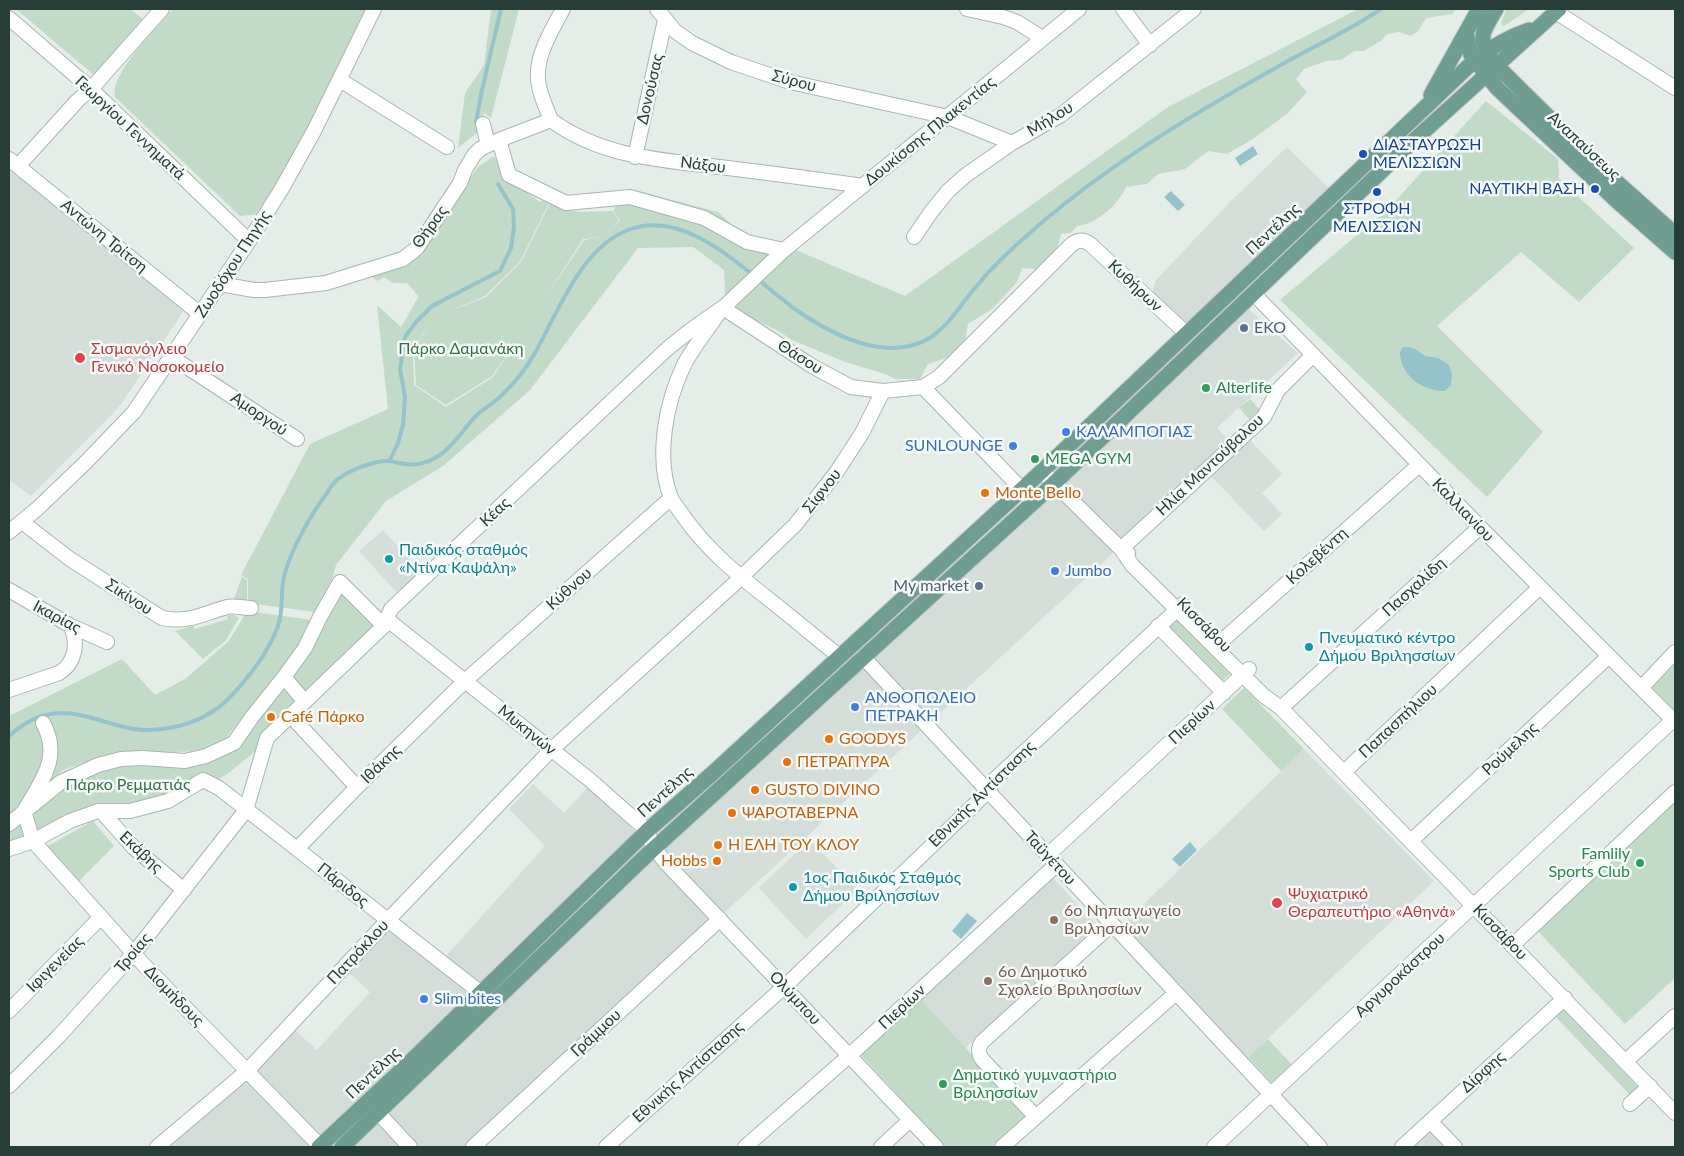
<!DOCTYPE html>
<meta charset="utf-8">
<style>
body{margin:0}
#map{position:relative;width:1684px;height:1156px;overflow:hidden;background:#e5ede9;font-family:Lato,sans-serif}
canvas{display:block}
.frame{position:absolute;inset:0;border:10px solid #273d37;pointer-events:none}
</style>
<div id="map">
<canvas width="1684" height="1156"></canvas>
<div class="frame"></div>
</div>
<script>
const ctx = document.querySelector('canvas').getContext('2d');
ctx.lineJoin = 'round';
function fill(path, color) { ctx.fillStyle = color; ctx.fill(path, 'evenodd'); }
function strokePath(path, color, width, dash) { ctx.strokeStyle = color; ctx.lineWidth = width; ctx.lineCap = dash ? 'butt' : 'round'; ctx.setLineDash(dash || []); ctx.stroke(path); }
function label(font, color, halo, rows, align = 'center') {
  ctx.font = font + ' Lato,sans-serif'; ctx.lineWidth = 5; ctx.setLineDash([]); ctx.textBaseline = 'middle'; ctx.strokeStyle = halo; ctx.fillStyle = color; for (const [text, x, y, turn = 0] of rows) {
    ctx.save(); ctx.translate(x, y); ctx.rotate((+turn || 0) * Math.PI / 180); ctx.textAlign = isNaN(turn) ? turn : align; if (halo) ctx.strokeText(text, 0, 0); ctx.fillText(text, 0, 0); ctx.restore();
  }
}
const built = new Path2D(`
 M1287,147L1328,187L1329,190L1187,329L1152,296L1155,281L1229,203Z
 M9,166L96,239L185,309L119,407L31,496L9,480Z
 M1246,307L1298,353L1217,428L1237,450L1249,439L1282,474L1262,493L1282,514L1264,531L1204,469L471,1147H167L295,1030L317,1050L370,992L348,972L398,918L446,956L545,846L509,809L533,784L564,813L591,784L655,854Z
 M383,530L420,571L397,593L359,551Z
 M1304,749L1434,881L1245,1060L1121,926Z
 M809,840L858,889L806,939L759,888Z
 M1051,876L1098,926L965,1048L919,998Z
 M1431,1127L1450,1147H1408Z`);
const green = new Path2D(`
 M16,9H130L143,19L95,76Z
 M173,9H365L306,131L261,214L240,216L115,97C110,73 158,27 173,9Z
 M491,9H519L491,118L484,113L477,133L458,148L465,93L484,65Z
 M1358,9H1456L1452,14L1426,18L1418,31L1411,36L1399,32L1387,34L1382,40L1364,51H1354L1341,60L1326,61L1304,69L1296,79L1307,92L1288,113L1253,139L1227,154L1208,151L1185,169L1158,174L1147,184L1126,187C1118,205 1097,224 1077,226L1071,233L1061,234L1057,249L1036,269L1022,268L1017,282L992,309L968,324L964,347L955,355L928,364L920,379H895L885,374L845,362L792,340L777,330L749,317L731,303L791,248L905,296L1168,107Z
 M1506,9H1529L1504,26L1501,24Z
 M1486,101L1558,159L1559,179L1634,248L1579,302L1521,252L1437,326L1543,432L1487,497L1280,300L1389,208Z
 M492,157L503,158L509,180L540,202L545,200L550,201L520,262L485,296L447,312L486,297L521,262L551,201L578,212L612,211L619,220L606,233L620,220L613,211L623,194L631,189L718,212L745,237L774,253L725,298L724,270L693,247L638,248L530,390L443,466L386,501L336,565L332,580L323,595L315,612L248,603V579L241,575L310,444L388,409L377,305L401,327C408,317 411,307 419,297L407,283H392L384,277L377,281L371,276L405,262L420,251L478,167ZM601,237L584,240L543,301L583,239ZM435,316L414,349L416,385L446,405L492,376L512,348L493,377L446,407L414,385L413,349Z
 M1250,399L1260,410L1249,419L1239,408Z
 M242,577L247,580V603L235,601L234,599Z
 M333,581L383,629L262,746L226,775L180,801L93,816L9,855V819L64,771L93,762L123,756L200,753L228,737L291,660Z
 M247,611L312,620L289,660L227,737L200,751L123,754L92,760L63,770L9,817V716L122,659L155,695L185,679L228,642Z
 M233,614L239,618L226,640L203,659L175,631L193,626L195,629L228,619L227,616Z
 M1177,620L1230,674L1220,683L1167,629Z
 M1675,664V711L1652,687Z
 M1244,688L1304,749L1281,771L1222,709Z
 M1675,797V978L1625,1024L1535,928Z
 M93,821L114,846L79,881L44,848Z
 M919,998L1028,1115L992,1147H946L859,1053Z
 M1563,1008L1639,1088L1630,1095L1555,1016Z
 M1268,1039L1292,1065L1272,1083L1248,1057Z`);
const water = new Path2D(`
 M1253,146L1258,154L1240,166L1235,158Z
 M1171,191L1185,205L1178,211L1164,197Z
 M1403,347H1408L1415,349L1425,356L1438,358L1449,365L1452,374L1451,385L1445,391C1423,392 1400,375 1400,352Z
 M1190,842L1197,850L1180,867L1172,859Z
 M967,913L977,921L961,939L952,931Z`);
const stream = new Path2D(`
 M476,122L482,90L501,9
 M390,460L398,443L403,425L405,397L400,369L405,337L416,322L432,306L500,271L511,248L514,227L513,209L498,184
 M9,736C18,728 27,721 39,717C65,708 85,716 109,723C120,726 134,730 145,730C175,730 206,721 227,700C247,680 268,653 278,626C283,612 281,596 283,582C287,556 311,514 327,493C330,488 333,483 338,479C348,471 375,460 388,461C394,461 400,464 406,464C417,466 430,462 440,455C454,445 464,428 476,416C485,407 496,402 504,393C514,383 525,370 532,358C557,316 579,249 628,230C688,207 748,274 792,307C820,327 855,347 890,348C936,348 949,320 974,289C992,267 1011,249 1032,231C1106,166 1193,114 1279,66C1312,47 1349,31 1381,9`);
const minor = new Path2D(`
 M657,9L675,31L692,43L731,62L790,82L948,117L1012,143
 M967,9L1003,17L1017,22L1042,38
 M1123,9L1150,45
 M1556,12L1675,88
 M9,18L91,89L249,241
 M340,80L447,147
 M551,120C601,157 660,160 720,167C768,173 816,179 863,186
 M551,120C547,109 541,98 539,86C533,59 551,32 563,9
 M483,124L488,145
 M499,140L509,175L566,203L630,197L704,218L747,242L784,250
 M635,157L665,20
 M9,159L200,314
 M18,166L78,100L91,89L162,9
 M914,237L931,212L948,191L966,175L1012,143L1061,115L1194,9
 M220,284L254,290H265L326,283L403,259L417,248L460,183L465,170L474,155L480,149L499,140L551,120
 M1254,294L1480,527L1675,722
 M723,308L812,366L851,387L883,391L923,387L939,377L1071,245C1077,240 1083,239 1090,244L1187,334
 M718,314C707,331 693,347 684,365C666,402 655,458 671,498C674,504 680,511 684,517C707,550 739,576 771,601C794,619 816,638 839,656
 M170,356L297,439
 M923,387L1034,502
 M1042,471L1121,549L1128,553
 M22,522L70,559L162,618C189,623 202,614 227,607C234,605 244,608 251,608
 M9,532L37,509L86,462L134,412L249,241L281,190L314,131L374,9
 M1121,549L1132,565L1264,696L1281,708L1675,1113
 M1121,549L1264,417L1278,390L1313,355
 M9,590L71,626L107,642
 M389,621L388,616L391,609L667,349L692,329L725,306L784,250L1079,9
 M389,621L590,780L642,826L647,831L654,848L666,863L936,1147
 M1158,626L1224,693
 M1215,647L1419,465
 M863,657L1320,1147
 M284,677L305,702
 M1641,688L1675,652
 M9,690L59,673C76,663 78,643 71,626
 M1281,708L1480,527
 M290,715L357,787
 M43,723C62,757 41,782 24,811L33,841L143,964L320,1146
 M1344,772L1540,587
 M203,780L219,788L481,993
 M101,811L134,848L184,890
 M9,824L61,782L98,765L121,759L142,758L185,761L206,756L234,743L252,717L284,677L305,648L320,617L340,582L384,626
 M1411,841L1609,656
 M9,849L33,841L70,821L98,811H130L168,801L203,780
 M297,849L357,787L466,680L671,498
 M1048,855L1249,669
 M1513,945L1675,792
 M9,1011L101,917
 M1626,1061L1675,1016
 M9,1086L59,1036L134,953L246,810L267,738L389,621
 M368,1102L410,1147
 M1630,1104L1650,1086
 M1036,1117L981,1058C978,1052 978,1048 982,1042L1112,924
 M1430,1121L1455,1147
 M157,1147L247,1071L388,920L551,750L734,584L795,525L836,473L862,433L883,391
 M473,1147L720,919
 M606,1147L784,987L969,810L988,791L995,779L1183,604
 M745,1147L849,1056L1056,865
 M881,1147L910,1120
 M1002,1147L1176,993
 M1214,1147L1673,720
 M1402,1147L1565,998`);
const major = new Path2D(`
 M1496,9C1480,37 1477,36 1496,65L1591,159L1675,234
 M1466,33L1471,55L1497,88L1617,201L1675,252
 M1431,95L1479,9
 M319,1147L409,1063L647,831L714,772L1042,471L1475,60C1491,47 1509,37 1529,30
 M342,1147L649,853L1046,491L1411,143L1559,9`);
const markers = [
 [1363,154,5,"#1a4fb4"],
 [1595,189,5,"#1a4fb4"],
 [1377,192,5,"#1a4fb4"],
 [1244,328,5,"#5c6f8a"],
 [80,358,6,"#e0444e"],
 [1206,388,5,"#2e9e5b"],
 [1066,432,5,"#3f7fe0"],
 [1013,446,5,"#3f7fe0"],
 [1035,459,5,"#2e9e5b"],
 [985,493,5,"#e8710a"],
 [389,559,5,"#0f9aa8"],
 [1055,571,5,"#3f7fe0"],
 [979,586,5,"#5c6f8a"],
 [1309,647,5,"#0f9aa8"],
 [855,707,5,"#3f7fe0"],
 [271,717,5,"#e8710a"],
 [829,739,5,"#e8710a"],
 [787,762,5,"#e8710a"],
 [755,790,5,"#e8710a"],
 [732,813,5,"#e8710a"],
 [718,845,5,"#e8710a"],
 [717,861,5,"#e8710a"],
 [1640,863,5,"#2e9e5b"],
 [793,887,5,"#0f9aa8"],
 [1277,903,6,"#e0444e"],
 [1054,920,5,"#8d6e63"],
 [988,981,5,"#8d6e63"],
 [424,999,5,"#3f7fe0"],
 [943,1084,5,"#2e9e5b"]
];
const streetNames = [
 ["Σύρου",794,81,15],
 ["Δονούσας",650,89,-77],
 ["Μήλου",1050,119,-32],
 ["Γεωργίου Γεννηματά",130,128,43],
 ["Δουκίσσης Πλακεντίας",930,131,-39],
 ["Αναπαύσεως",1584,146,43],
 ["Νάξου",703,165,7],
 ["Θήρας",430,227,-54],
 ["Πεντέλης",1273,229,-43],
 ["Αντώνη Τρίτση",104,236,39],
 ["Ζωοδόχου Πηγής",233,264,-57],
 ["Κυθήρων",1135,286,43],
 ["Θάσου",800,357,32],
 ["Αμοργού",259,414,34],
 ["Ηλία Μαντούβαλου",1210,465,-43],
 ["Σίφνου",822,491,-52],
 ["Καλλιανίου",1463,510,46],
 ["Κέας",495,512,-43],
 ["Κολεβέντη",1317,556,-42],
 ["Πασχαλίδη",1414,587,-42],
 ["Κύθνου",569,589,-42],
 ["Σικίνου",129,597,33],
 ["Ικαρίας",57,617,28],
 ["Κισσάβου",1204,625,45],
 ["Παπασπήλιου",1398,721,-43],
 ["Πιερίων",1192,722,-43],
 ["Μυκηνών",527,730,39],
 ["Ρούμελης",1510,749,-43],
 ["Ιθάκης",381,764,-44],
 ["Πεντέλης",665,792,-42],
 ["Εθνικής Αντίστασης",982,794,-45],
 ["Εκάβης",141,852,43],
 ["Ταϋγέτου",1050,858,47],
 ["Πάριδος",343,885,38],
 ["Κισσάβου",1500,932,46],
 ["Πατρόκλου",358,952,-47],
 ["Τροίας",133,953,-50],
 ["Ιφιγενείας",55,964,-45],
 ["Αργυροκάστρου",1400,975,-43],
 ["Διομήδους",174,996,46],
 ["Ολύμπου",795,998,47],
 ["Πιερίων",902,1007,-43],
 ["Γράμμου",596,1033,-43],
 ["Εθνικής Αντίστασης",688,1072,-42],
 ["Δίρφης",1483,1072,-42],
 ["Πεντέλης",373,1073,-43]
];
const transitNames = [
 ["ΔΙΑΣΤΑΥΡΩΣΗ",1373,145],
 ["ΜΕΛΙΣΣΙΩΝ",1373,163],
 ["ΝΑΥΤΙΚΗ ΒΑΣΗ",1585,189,"right"],
 ["ΣΤΡΟΦΗ",1377,209,"center"],
 ["ΜΕΛΙΣΣΙΩΝ",1377,227,"center"]
];
const serviceNames = [
 ["EKO",1254,328],
 ["My market",969,586,"right"]
];
const healthNames = [
 ["Σισμανόγλειο",91,349],
 ["Γενικό Νοσοκομείο",91,367],
 ["Ψυχιατρικό",1288,894],
 ["Θεραπευτήριο «Αθηνά»",1288,912]
];
const parkNames = [
 ["Πάρκο Δαμανάκη",461,349],
 ["Πάρκο Ρεμματιάς",128,785]
];
const leisureNames = [
 ["Alterlife",1216,388],
 ["ΜEGA GYM",1045,459],
 ["Famlily",1630,854,"right"],
 ["Sports Club",1630,872,"right"],
 ["Δημοτικό γυμναστήριο",953,1075],
 ["Βριλησσίων",953,1093]
];
const shopNames = [
 ["ΚΑΛΑΜΠΟΓΙΑΣ",1076,432],
 ["SUNLOUNGE",1003,446,"right"],
 ["Jumbo",1065,571],
 ["ΑΝΘΟΠΩΛΕΙΟ",865,698],
 ["ΠΕΤΡΑΚΗ",865,716],
 ["Slim bites",434,999]
];
const foodNames = [
 ["Monte Bello",995,493],
 ["Café Πάρκο",281,717],
 ["GOODYS",839,739],
 ["ΠΕΤΡΑΠΥΡΑ",797,762],
 ["GUSTO DIVINO",765,790],
 ["ΨΑΡΟΤΑΒΕΡΝΑ",742,813],
 ["Η ΕΛΗ ΤΟΥ ΚΛΟΥ",728,845],
 ["Hobbs",707,861,"right"]
];
const cultureNames = [
 ["Παιδικός σταθμός",399,550],
 ["«Ντίνα Καψάλη»",399,568],
 ["Πνευματικό κέντρο",1319,638],
 ["Δήμου Βριλησσίων",1319,656],
 ["1ος Παιδικός Σταθμός",803,878],
 ["Δήμου Βριλησσίων",803,896]
];
const educationNames = [
 ["6ο Νηπιαγωγείο",1064,911],
 ["Βριλησσίων",1064,929],
 ["6ο Δημοτικό",998,972],
 ["Σχολείο Βριλησσίων",998,990]
];
fill(built, '#d4ddd8');
fill(green, '#c1dbc8');
fill(water, '#95c3cb');
strokePath(stream, '#95c3cb', 4);
strokePath(minor, '#a8b5b0', 16);
strokePath(major, '#c3c9c7', 17);
strokePath(minor, '#fff', 14);
strokePath(major, '#6f9d91', 15);
for (const [x, y, r, color] of markers) { const dot = new Path2D(); dot.arc(x, y, r, 0, 2 * Math.PI); ctx.fillStyle = color; ctx.fill(dot); strokePath(dot, '#f6faf8', 2); }
label('16px', '#273d37', '#f6faf8', streetNames);
label('16px', '#164399', '#f6faf8', transitNames, 'left');
label('16px', '#4e5e75', '#f6faf8', serviceNames, 'left');
label('16px', '#be3a42', '#f6faf8', healthNames, 'left');
label('16px', '#356f4b', '#f6faf8', parkNames);
label('16px', '#27864d', '#f6faf8', leisureNames, 'left');
label('16px', '#366cbe', '#f6faf8', shopNames, 'left');
label('16px', '#c56008', '#f6faf8', foodNames, 'left');
label('16px', '#0d838f', '#f6faf8', cultureNames, 'left');
label('16px', '#785e54', '#f6faf8', educationNames, 'left');
</script>
